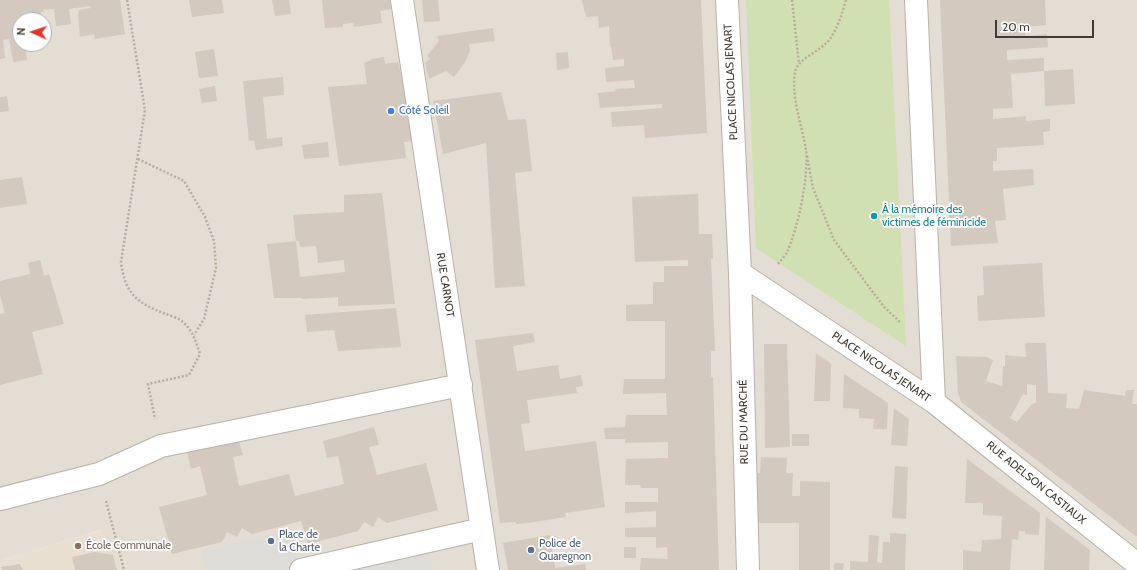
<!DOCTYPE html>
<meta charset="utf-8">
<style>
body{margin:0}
#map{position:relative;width:1137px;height:570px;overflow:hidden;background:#f0ebe5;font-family:Cabin,sans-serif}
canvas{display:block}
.north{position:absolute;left:12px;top:12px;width:40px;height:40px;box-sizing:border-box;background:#fff;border:1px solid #b3b1ae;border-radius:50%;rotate:273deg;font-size:11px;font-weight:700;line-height:16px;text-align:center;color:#423b35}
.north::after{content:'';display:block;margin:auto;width:14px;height:18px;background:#e1352b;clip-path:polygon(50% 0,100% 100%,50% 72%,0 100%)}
.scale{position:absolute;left:995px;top:20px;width:99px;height:18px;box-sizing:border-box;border:2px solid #423b35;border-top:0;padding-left:5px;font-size:12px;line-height:14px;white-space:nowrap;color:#423b35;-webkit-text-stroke:3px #fff;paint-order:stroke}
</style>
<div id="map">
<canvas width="1137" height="570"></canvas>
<div class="north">N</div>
<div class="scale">20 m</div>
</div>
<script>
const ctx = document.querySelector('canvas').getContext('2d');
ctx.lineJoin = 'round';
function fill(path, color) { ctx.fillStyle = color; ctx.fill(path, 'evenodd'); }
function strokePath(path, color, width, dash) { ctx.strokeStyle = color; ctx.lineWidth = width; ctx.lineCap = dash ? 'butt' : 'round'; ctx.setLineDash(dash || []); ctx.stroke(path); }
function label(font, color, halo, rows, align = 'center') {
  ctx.font = font + ' Cabin,sans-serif'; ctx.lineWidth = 3.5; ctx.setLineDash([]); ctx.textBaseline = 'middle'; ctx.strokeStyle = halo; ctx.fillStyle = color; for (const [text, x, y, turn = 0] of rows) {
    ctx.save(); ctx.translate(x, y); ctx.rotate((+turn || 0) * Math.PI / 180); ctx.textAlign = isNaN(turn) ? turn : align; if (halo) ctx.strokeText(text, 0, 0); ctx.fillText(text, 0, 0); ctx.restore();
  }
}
const residential = new Path2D(`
 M0,0H1137V570H112L100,530L0,561ZM20,20H44V44H20Z`);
const education = new Path2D(`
 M101,530L112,570H0V561Z`);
const green = new Path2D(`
 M746,0H889L906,346L756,248Z`);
const parking = new Path2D(`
 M292,530L302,570L426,541L433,570H206L202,551Z`);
const building = new Path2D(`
 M0,0H120L125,34L95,39L94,34L80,37L78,14L79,10L91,8L90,6L69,9L71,24L56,26L54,9L43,10L44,12H41L42,20H20V44H44L45,34L47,45L25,48L27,60L13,62L9,39L3,40L5,58L0,59Z
 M189,0H222L224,13L192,17Z
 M272,0H289L291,14L275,16Z
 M322,0H390L391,9L380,11L382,23L354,27L353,23L343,24V27L325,28Z
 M422,0H438L440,21L424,22Z
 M582,0H701L707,133L645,138L644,125L612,127L611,112L662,108V104L600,108L598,93L616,91L615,89L635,88L634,80L606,82L605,68L624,66V59L613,60L611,47H610L609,26L599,28L598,16L586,17Z
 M940,0H1045L1046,25L1025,27V36L1047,34L1048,47L1007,50V60L1044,58V71L1073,69L1075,104L1045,106L1044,71L1011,74L1013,108L993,109V119L1026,116V121L1050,119V131L1043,132L1044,145L997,148V161H993V171L1033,169L1034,185L1003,189L1006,220L995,221L998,243L951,246Z
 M493,28L495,41L469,44L470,51L465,62L454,77L446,71L429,79L425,63L430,59L427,56L439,41L437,36Z
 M214,49L218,76L199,78L195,52Z
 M568,52L569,68L557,70L556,53Z
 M384,57L385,64L398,62L406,93L415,141L404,142L406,158L339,166L328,87L367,84L364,63L372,60L371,59Z
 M283,77L284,95L263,97L267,139L282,137L283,146L256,150L254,140L249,141L243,81Z
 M215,86L217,101L202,103L199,89Z
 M501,92L508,120L526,119L532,171L515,173L525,286L495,288L486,143L443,154L433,101Z
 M7,96L9,111L0,112V97Z
 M328,142L329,157L304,159L302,145Z
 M22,177L27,204L0,208V180Z
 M382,193L395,304L338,306V297L303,299L302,298H274L267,244L296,241L300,277L345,272L344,260L318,263L316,246L300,247L299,241H296L293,215L344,212V195Z
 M698,194L699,234H712L713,259H711L715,351H711V377H713L719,570H640L641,558L668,559L667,547L656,548V537H625V528L656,527V511L625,513V502H658V488H641L640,485H625L626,459L668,458V442L625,443V439H605L604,428L625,427L626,415H667L666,393L623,394L624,379H665V321H626V305L653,304V282H664V266H688V260L635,262L632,197Z
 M40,260L44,276L49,274L64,324L32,332L43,374L0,385V314L5,313L0,295V281L30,274L28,263Z
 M1042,263L1045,317L978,321L977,296L984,295L983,266Z
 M396,308L401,347L338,351L334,330L307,332L305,315Z
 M533,333L535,342L513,346L517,371L558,365L560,379L581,375L583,386L576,387L577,393L527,400L530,423L521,424L525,451L596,441L605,507L565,513L566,517L535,522L516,524V522L500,523L475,340Z
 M1025,343H1046L1048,393L1067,394L1066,408L1079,409L1084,390L1125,396L1126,390H1134L1132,404H1137V537L961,402L958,393L956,356L987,357L993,360L986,381L1002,386L1003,366H1005V355L1026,357ZM1027,384L1036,385V403L1032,404L1017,422L1010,418L1023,394L1027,395Z
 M764,344H787L790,447L765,448Z
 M816,353L831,364L830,401H814Z
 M844,374L888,403L887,429H873L874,419L859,418V409L843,408Z
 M894,408L909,419L907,446L891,445Z
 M374,427L379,445L369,447L377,475L426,463L438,510L387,523L378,517L373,527L364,522L358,531L308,544L301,521L252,534L242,528L237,537L227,532L222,542L172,554L159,507L207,495L200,466L191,469L187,451L238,438L243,455L233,457L239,486L289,474L295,496L344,484L338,456L327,458L323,441Z
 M792,434H809V446H792Z
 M761,457L787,458L786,473H793L792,496H800V481L830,482V570H799V523H757L756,473H760Z
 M967,459L1040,513L1039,535L1025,534V531H1019L1018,540L1012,539L1010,570H963V550L981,552L982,540L1001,539L1002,516L983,515V503H965Z
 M895,466L908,467L906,519L892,518Z
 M1046,517L1090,550L1089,570H1044Z
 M890,533L906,534L905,570H850V561L868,562L869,535L879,536L877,562L882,563L883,542H890Z
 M550,535L555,568L585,564L586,570H508L503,543Z
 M624,547H636V558H624Z
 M95,552L113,555L117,570H75L72,557Z
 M834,563H844L843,570H834Z
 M20,564L23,570H2L1,567Z`);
const path = new Path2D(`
 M127,0L145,110L121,262C125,294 137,303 166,314C171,316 179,318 183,322C193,331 196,342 200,354L189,375L148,384L155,419
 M792,0L799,64
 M807,156L813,188L834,240L884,307L901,323
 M138,159L184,181L205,217L214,241L216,268L204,319L194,335
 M778,264C781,260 785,256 787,252C798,229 809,175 806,150C802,125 791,98 795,72C798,58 820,52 830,39C838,27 842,14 846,0
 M106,501L124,570`);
const minor = new Path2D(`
 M402,0L488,570
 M727,0L740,273L934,402L916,0
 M740,273L748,570
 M934,402L1137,564
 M0,499L99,474L161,446L461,385
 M301,570L482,529`);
const markers = [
 [391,111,4,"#3f7fe0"],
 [874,216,4,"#0f9aa8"],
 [271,541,4,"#5c6f8a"],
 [78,546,4,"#8d6e63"],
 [531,550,4,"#5c6f8a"]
];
const streetNames = [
 ["PLACE NICOLAS JENART",731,82,-93],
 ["RUE CARNOT",445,285,81],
 ["PLACE NICOLAS JENART",881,367,34],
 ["RUE DU MARCHÉ",744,422,-91],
 ["RUE ADELSON CASTIAUX",1036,483,39]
];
const shopNames = [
 ["Côté Soleil",399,111]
];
const cultureNames = [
 ["À la mémoire des",882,210],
 ["victimes de féminicide",882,223]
];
const serviceNames = [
 ["Place de",279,535],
 ["la Charte",279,548],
 ["Police de",539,544],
 ["Quaregnon",539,557]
];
const educationNames = [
 ["École Communale",86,546]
];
fill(residential, '#e3ddd3');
fill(education, '#e8dfd0');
fill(green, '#d0e0b2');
fill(parking, '#dedcd9');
fill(building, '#d3c9be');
strokePath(minor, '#bab2a8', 24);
strokePath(path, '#baac9b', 2.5, [2, 2]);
strokePath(minor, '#fff', 22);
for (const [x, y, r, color] of markers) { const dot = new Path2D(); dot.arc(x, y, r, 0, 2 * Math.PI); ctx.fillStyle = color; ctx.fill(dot); strokePath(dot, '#fff', 1.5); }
label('11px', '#423b35', '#fff', streetNames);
label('11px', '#366cbe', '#fff', shopNames, 'left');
label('11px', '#0d838f', '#fff', cultureNames, 'left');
label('11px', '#4e5e75', '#fff', serviceNames, 'left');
label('11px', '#785e54', '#fff', educationNames, 'left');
</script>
